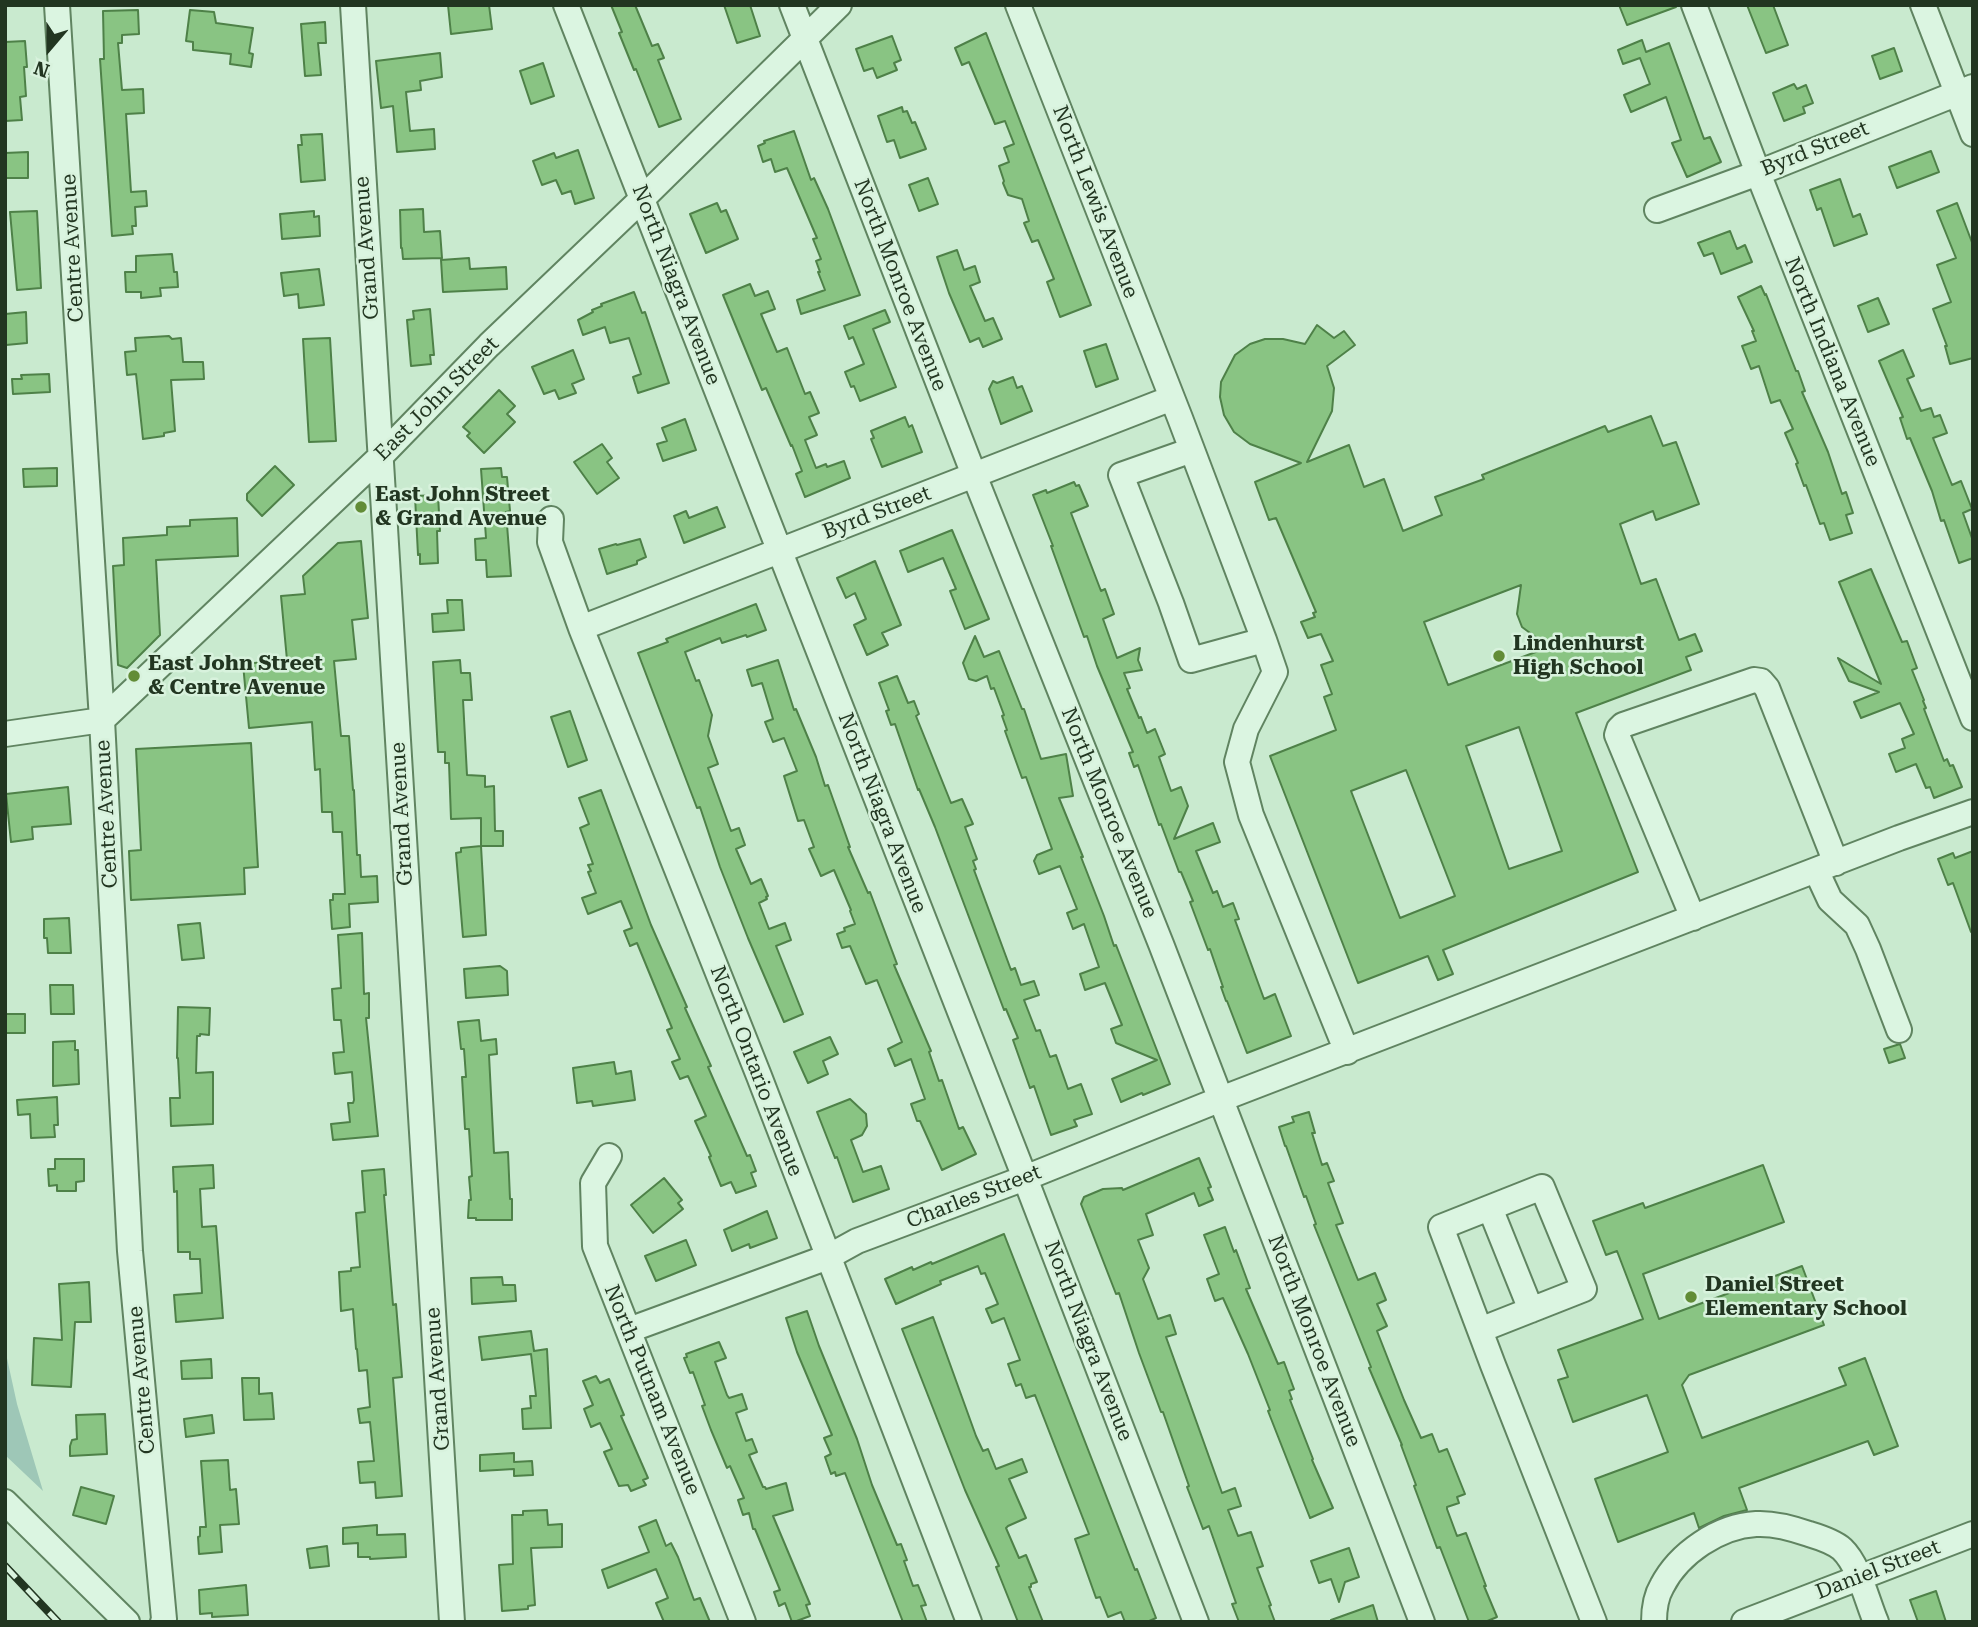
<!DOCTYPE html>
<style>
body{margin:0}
#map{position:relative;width:1978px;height:1627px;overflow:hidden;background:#c9eacf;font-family:"Roboto Serif",serif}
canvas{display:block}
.frame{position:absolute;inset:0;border:7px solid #223621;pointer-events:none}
.north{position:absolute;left:14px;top:14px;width:70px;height:70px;-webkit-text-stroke:5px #d8f2dd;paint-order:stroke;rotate:200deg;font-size:19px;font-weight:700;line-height:28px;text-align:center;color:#223621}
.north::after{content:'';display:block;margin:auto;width:24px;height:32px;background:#223621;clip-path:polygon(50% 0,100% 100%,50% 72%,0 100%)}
</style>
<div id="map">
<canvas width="1978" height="1627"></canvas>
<div class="frame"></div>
<div class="north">N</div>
</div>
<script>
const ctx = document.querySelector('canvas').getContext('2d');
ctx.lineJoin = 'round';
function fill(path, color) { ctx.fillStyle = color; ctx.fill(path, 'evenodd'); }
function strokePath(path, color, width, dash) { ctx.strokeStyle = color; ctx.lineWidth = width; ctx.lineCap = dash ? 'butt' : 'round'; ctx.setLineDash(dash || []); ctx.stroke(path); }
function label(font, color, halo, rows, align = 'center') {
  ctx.font = font + ' "Roboto Serif",serif'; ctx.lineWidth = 5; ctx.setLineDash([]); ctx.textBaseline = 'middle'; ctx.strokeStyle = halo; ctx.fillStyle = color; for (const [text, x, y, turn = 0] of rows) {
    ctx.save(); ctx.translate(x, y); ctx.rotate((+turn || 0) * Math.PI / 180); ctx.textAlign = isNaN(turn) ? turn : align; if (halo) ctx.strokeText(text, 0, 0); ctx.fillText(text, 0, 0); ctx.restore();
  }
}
const green = new Path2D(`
 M5,1349L17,1404L43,1491L5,1455Z`);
const building = new Path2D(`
 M448,5H489L492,29L451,34Z
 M611,5H635L652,46L658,44L664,58L658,60L681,119L659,127L636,69L634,70L619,33L622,32Z
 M724,5H750L760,36L737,43Z
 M1619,5H1676V7L1627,25Z
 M1747,5H1773L1788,45L1766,53Z
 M138,10L139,34L122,35V43H118L122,90L143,89L144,113L126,114L131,192L146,191L147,206L135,207L136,226H132L133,234L112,236L100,59H104L103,11Z
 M190,10L214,12L216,23L253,28L249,53L253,54L251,67L230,64L231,54L193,50V42L186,41Z
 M325,22L326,43H318L321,75L305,76L301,24Z
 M986,33L1091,305L1060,317L1047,282L1054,279L1038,240L1032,242L1024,223L1029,221L1022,199L1008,195L1003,183L1004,181L999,166L1009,162L1004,148L1014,144L1005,121L995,124L969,62L962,65L955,48Z
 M892,36L901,60L894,63L897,70L877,78L873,68L864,71L856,49Z
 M1642,40L1646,52L1669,43L1704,139L1710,137L1721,162L1687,177L1672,143L1681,140L1666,97L1631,112L1624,95L1650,84L1640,58L1623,64L1618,50Z
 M25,41L27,67H24L26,96L20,97L22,120L5,121V42Z
 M1894,48L1902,71L1880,79L1872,56Z
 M440,53L442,77L420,81L421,90L406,92L410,131L434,129L435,149L397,152L393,106L381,108L376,61Z
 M543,63L554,96L531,104L520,71Z
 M1794,84L1797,89L1806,85L1813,103L1803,107L1805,113L1784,121L1773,93Z
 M902,107L903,112L907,111L912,123L915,122L926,149L900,158L894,140L887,142L878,116Z
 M794,131L811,180L814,178L828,209L860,295L801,314L797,300L825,290L818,272H820L816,261L821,259L813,239L817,238L787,168L775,172L771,159L763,162L758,146L765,143L764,141Z
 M322,134L325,180L301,182L298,145H302L301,135Z
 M578,150L594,198L575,204L571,191L562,194L556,180L542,185L533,161L554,153L556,158Z
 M1931,151L1939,172L1897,188L1889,167Z
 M28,152V178H5V153Z
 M928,178L938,204L919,211L909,185Z
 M1840,179L1853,217L1860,214L1867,234L1834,246L1821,208L1817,210L1810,190Z
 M717,203L721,212L726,210L738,239L706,253L690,214Z
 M1957,203L1973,245V358L1950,364L1945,346H1947L1933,309L1951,302L1937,265L1956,258L1937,211Z
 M423,209L424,232L440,231L442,258L403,259L402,248H401L400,210Z
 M37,211L41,288L17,290L10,212Z
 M314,211V217L319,216L320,236L282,239L280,214Z
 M1730,231L1737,249L1745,245L1752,262L1721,274L1713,253L1704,256L1698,243Z
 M957,250L964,270L975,266L980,282L970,286L985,321L993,318L1002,339L983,347L979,338L970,342L949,293L937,257Z
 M172,254L174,272H177L178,287L160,288L161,296L141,298V292H126L125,272H136V256Z
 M469,258L470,269L506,267L507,289L443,292L441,260Z
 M319,269L324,305L299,308L298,294L284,296L281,273Z
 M750,284L755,296L768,291L775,309L761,314L777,352L787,348L805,394L810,392L819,413L809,417L817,435L805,440L816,468L826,464L827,467L844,461L850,478L805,497L796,474L802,471L792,445L791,446L766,388L762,390L723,295Z
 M1761,286L1765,295L1766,294L1796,371H1798L1805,391L1802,392L1828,452L1842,494L1846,492L1853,513L1846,515L1852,533L1830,540L1824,523L1820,524L1806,485L1804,486L1796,464L1798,463L1785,433L1793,429L1780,400L1771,403L1759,366L1751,369L1742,346L1756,341L1752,331H1754L1738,297Z
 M634,292L642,313L645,312L669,383L638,393L633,377L641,374L629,338L610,343L605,327L583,335L578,320L593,312L592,310L602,306L601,304Z
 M1878,298L1889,324L1868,332L1858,306Z
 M430,309L434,355H430L431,364L411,366L407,320L414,319L413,311Z
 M885,310L890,322L873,329L896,387L860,401L854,386L851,387L845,372L864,364L853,337L849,339L844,326Z
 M26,312L27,343L6,345L5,314Z
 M1317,325L1334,338L1344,331L1355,345L1327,366L1334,388L1332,411L1307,462L1349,445L1364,487L1384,479L1403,531L1442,515L1435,497L1484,479L1482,475L1605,426L1608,432L1651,416L1663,446L1676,442L1699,504L1656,520L1653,511L1620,524L1641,584L1656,579L1679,640L1695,634L1702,651L1686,657L1691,670L1576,713L1638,872L1443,950L1453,974L1438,980L1428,956L1358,983L1270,756L1336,730L1324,697L1332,694L1321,665L1333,661L1321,634L1308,638L1301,622L1315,617L1313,613L1316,612L1276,518L1269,520L1255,482L1301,463L1250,444L1234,432L1224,415L1220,397L1221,382L1235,355L1250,344L1265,339H1283L1305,344ZM1521,585L1517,614L1522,627L1549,647L1448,685L1424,622ZM1519,727L1562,851L1509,869L1466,746ZM1406,770L1455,896L1400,918L1351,791Z
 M169,336L172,339L181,338L183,362H203L204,379L171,380L175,431L164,433V436L143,439L136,374L127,375L125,352L136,351L135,338Z
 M330,338L336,441L309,442L303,339Z
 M1106,344L1118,379L1096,387L1084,351Z
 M573,350L584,379L572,384L576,393L559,399L555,390L544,394L532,367Z
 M1903,350L1914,376L1907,379L1921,411L1931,408L1934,417L1940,415L1947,433L1933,438L1952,485L1961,481L1972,509L1963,513L1973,541V558L1959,563L1944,520L1941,521L1932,491L1910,438L1907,439L1900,418L1903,417L1879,361Z
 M49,374L50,392L13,394L12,379H22L21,375Z
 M1013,377L1017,388L1022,386L1032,411L1001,424L989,389L993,381L997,383Z
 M499,390L515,406L507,414L515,422L484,453L467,436L470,433L463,427Z
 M905,417L909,427L912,425L922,452L882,467L871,439L874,438L871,431Z
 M685,419L696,450L663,461L657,444L667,441L662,428Z
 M602,444L612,458L607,462L619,478L597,494L574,462Z
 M275,466L294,485L262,516L247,500V494Z
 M57,468V486L24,487L23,469Z
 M501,468L502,477H507L510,511L506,512L511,576L487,577L486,560H476L475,539L486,538L481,469Z
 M1074,482L1076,486L1079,485L1088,506L1071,513L1101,591L1105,589L1114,614L1103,619L1117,658L1140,648L1138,660L1142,670L1124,673L1130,688L1127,689L1139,718L1141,717L1147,733L1155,729L1165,754L1159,757L1171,791L1181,787L1188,806L1174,839L1213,823L1220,842L1196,851L1213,893L1217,891L1223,907L1233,903L1239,919L1235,920L1264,999L1275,994L1291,1036L1247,1053L1227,1001H1226L1221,987H1223L1210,949L1208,950L1190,902L1193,901L1181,872H1179L1161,824L1159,825L1138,765L1134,767L1129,753L1133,752L1097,666L1087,636L1084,637L1051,546H1053L1033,495L1046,490L1047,493Z
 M438,495L440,531H437L438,563L420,564V554L418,555L415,496Z
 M717,507L725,527L684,543L674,516L686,511L689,518Z
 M237,518L238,556L156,560L160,635L127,668L118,665L113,566L124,565L123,538L167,535V527L190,526V520Z
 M952,530L989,619L965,629L950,591L956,589L943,558L908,572L900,551Z
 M640,539L646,557L637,561V564L607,574L599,549L616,544L617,545Z
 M361,541L368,618L352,620L356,659L334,661L341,736H349L353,790H354L357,855H360L361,877L377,876L378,902L349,904L350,927L332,929L330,900H333V894H345L342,832H333L332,812H322L320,769L315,770L312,722L249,728L243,664L287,660L281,596L305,594L303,576L338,543Z
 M875,561L901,625L882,633L888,645L867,655L854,625L866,619L855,593L846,598L837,578Z
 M1871,569L1902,642L1907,641L1917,668L1912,670L1924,700L1923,701L1926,708L1924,709L1944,761L1947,759L1950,766L1953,765L1962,787L1934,798L1930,787L1926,788L1916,764L1896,772L1889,754L1905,748L1902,739L1914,734L1900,703L1861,718L1854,702L1879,692L1849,681L1838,658L1881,684L1839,582Z
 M447,600H462L464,630L433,632L432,614L448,613Z
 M756,604L766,630L747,637L746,635L722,643L720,638L685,652L696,681L699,680L712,715L708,736L718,764L708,768L731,831L739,828L745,845L736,849L751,884L761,879L768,896L766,897L767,899L759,903L769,929L785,923L791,940L776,946L803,1014L784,1022L748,938L720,867L700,807L697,808L638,653L668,642L666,639Z
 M975,636L984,657L999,651L1022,709H1024L1041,759L1066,754L1073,796L1059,798L1083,857H1081L1104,916L1114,946L1116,945L1170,1084L1143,1095L1142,1093L1121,1102L1112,1079L1157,1060L1116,1043L1111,1029L1122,1025L1105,983L1085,990L1080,974L1099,967L1084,924L1073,929L1067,913L1077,909L1060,866L1039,874L1034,861L1037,855L1052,849L1026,777L1022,778L1005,731L1007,730L1002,716L1004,715L994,688L991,689L987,676L976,681L969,679L963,663Z
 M460,660L461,673H470L472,700H463L467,775L485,776V787L494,786L495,831H503V846H481V818L451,819L449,763H445V752H438L433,662Z
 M778,660L794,710L796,709L816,757L825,786L828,785L850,847H848L868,893L870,892L897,964L894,965L931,1051L929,1052L939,1081L942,1080L959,1129L963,1127L976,1154L942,1170L920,1121H917L911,1104L925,1099L911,1059L895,1066L888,1049L902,1042L877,980L866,984L850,946L842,948L837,934L845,931L844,928L855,924L850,911L851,910L834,870L821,876L809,849L814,847L804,820L798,821L784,776L797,771L784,738L773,742L765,722L773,719L762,683L752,686L747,670Z
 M897,676L908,703L914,701L919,714L916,716L951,803L962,799L973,824L965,827L977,859L973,861L976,869L974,870L1011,970L1015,968L1021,985L1034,981L1039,995L1024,1000L1036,1031L1040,1030L1050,1057L1056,1055L1068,1089L1081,1084L1092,1114L1074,1120L1077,1126L1051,1135L1034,1086L1030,1088L1013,1040L1018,1038L1006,1009L1004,1010L935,827L919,789L918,790L895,724L891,725L886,711L889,710L879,683Z
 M570,711L587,760L568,767L551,717Z
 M251,743L258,867L244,868L245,894L131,900L129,851L141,850L136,749Z
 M68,787L71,824L32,827L33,839L11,842L6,794Z
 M601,790L651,925L687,1007L685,1008L711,1066L708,1067L747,1156L750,1155L756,1171L751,1173L756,1186L736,1193L731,1182L721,1186L709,1157L711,1156L695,1121L706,1116L688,1076L680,1079L672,1062L680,1059L667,1030L672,1028L637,943L630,946L624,931L632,928L621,901L588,914L582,898L596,893L588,872L591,871L588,865L593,864L580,828L589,824L579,798Z
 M481,846L486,935L463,937L456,853L461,852V848Z
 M1973,851V932H1971L1953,883L1948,885L1938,859L1953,853L1955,858Z
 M69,918L71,953H48L47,938H44V919Z
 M200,923L204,958L182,960L178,925Z
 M362,933L364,994L369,993V1018H366L378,1136L333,1140L331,1124L350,1122L348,1103H353L354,1100L352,1072L335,1074L333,1053L344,1052L341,1020H334L332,989L341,988L338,935Z
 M500,966L507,971L508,995L466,998L464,969Z
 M50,985H73L74,1014H51Z
 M178,1007L210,1008L209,1035L200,1034V1036H197L196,1073L213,1072V1124L171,1126L170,1098H180L178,1058H177Z
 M5,1014H25V1033H5Z
 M479,1020L481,1041L496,1039L497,1054L489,1055L494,1153L508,1152L510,1199H512V1220H476V1218H468L469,1200H471L469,1177L472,1176L469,1129H465L462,1077H466L464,1049H461L458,1022Z
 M830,1037L838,1054L823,1061L828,1074L808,1083L794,1052Z
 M75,1041V1050H78L79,1084L53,1086V1042Z
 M1900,1044L1905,1058L1889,1063L1884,1049Z
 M614,1062L616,1074L631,1071L635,1100L593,1106L592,1101L577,1103L573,1068Z
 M57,1097L58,1125H54L55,1137L31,1138L30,1114L18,1115L17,1100Z
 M850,1099L866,1114L867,1126L862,1135L851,1140L863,1172L881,1166L889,1189L853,1202L837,1157L835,1158L817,1112Z
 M1309,1112L1315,1133H1312L1322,1165L1327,1163L1334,1181L1328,1183L1343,1223L1336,1225L1358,1280L1375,1273L1386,1300L1377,1304L1387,1326L1377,1331L1404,1400L1421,1438L1432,1434L1439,1452L1447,1449L1465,1494L1457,1497L1459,1503L1447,1507V1509L1457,1536L1466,1533L1486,1586H1484L1497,1617L1485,1622H1469L1440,1547L1437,1548L1414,1486L1416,1485L1401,1445H1402L1369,1368L1371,1367L1314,1225L1316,1224L1306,1196L1304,1197L1286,1146H1285L1279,1127L1294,1122L1292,1117Z
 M1199,1158L1211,1187L1208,1188L1213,1200L1199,1206L1194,1193L1146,1214L1153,1235L1138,1240L1149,1268L1143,1279L1158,1319L1170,1315L1176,1334L1166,1337L1222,1493L1235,1488L1241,1506L1228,1510L1238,1536L1251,1532L1263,1566L1257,1568L1271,1605L1269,1606L1275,1622H1239L1232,1604L1236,1603L1209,1526L1203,1529L1187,1487L1189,1486L1163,1412H1161L1139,1353L1119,1293L1116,1294L1081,1204L1084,1197L1103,1189L1122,1188L1123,1190Z
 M55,1159H84V1181L76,1182V1191H57V1185L49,1186L48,1169H55Z
 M213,1165L214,1188L200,1189L202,1227L216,1226L223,1318L176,1322L174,1295L202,1293L200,1259H190V1252H178L177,1191L174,1192L173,1167Z
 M1763,1165L1784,1222L1643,1274L1659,1319L1802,1266L1824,1325L1689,1375L1682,1385L1702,1438L1846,1385L1839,1368L1865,1358L1898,1446L1874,1455L1868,1441L1739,1488L1747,1510L1724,1516L1699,1528L1694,1513L1618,1542L1595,1479L1668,1452L1647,1395L1573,1422L1558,1380L1568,1377L1558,1350L1643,1319L1617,1251L1606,1255L1593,1221L1643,1203L1645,1208Z
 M384,1169L386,1195H384L393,1305L396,1304L402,1377L393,1378L402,1496L376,1498L375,1482L360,1483L358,1462L374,1461L370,1422L360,1423L358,1409L370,1407L367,1370L359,1371L357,1349H356L353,1309L341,1311L339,1272L351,1271V1268L360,1267L356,1213L365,1212L362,1171Z
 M664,1178L682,1200L678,1203L683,1209L653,1233L631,1205Z
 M767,1211L777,1238L750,1248L749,1244L732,1251L724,1230Z
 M1225,1227L1234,1252L1236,1250L1250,1288L1246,1289L1278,1364L1284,1362L1294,1389L1289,1391L1292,1399L1290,1400L1313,1459L1312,1460L1333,1508L1310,1518L1268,1411L1270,1410L1248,1354L1223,1298L1215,1301L1207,1279L1219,1274L1204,1235Z
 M1004,1234L1135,1570L1137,1569L1156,1618L1147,1622H1125L1121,1612L1108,1617L1100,1597L1096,1598L1075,1539L1089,1534L1035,1395L1026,1398L1021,1384L1016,1386L1008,1364L1020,1360L1004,1318L992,1323L986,1309L998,1304L985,1273L981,1274L978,1266L940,1281L941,1284L896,1304L885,1279L912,1267L913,1270L931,1262L932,1264Z
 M686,1240L696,1265L656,1281L645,1256Z
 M502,1277L503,1285H515L516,1301L472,1304L471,1278Z
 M89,1282L91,1322H75L71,1387L32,1385L34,1338L62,1340L59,1284Z
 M807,1311L819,1346L857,1439L872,1485L897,1545L901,1544L907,1560L904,1561L913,1586L918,1585L926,1605L921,1606L927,1622H903L845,1473L836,1476L835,1472L831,1474L825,1457L831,1454L824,1438L832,1435L797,1352L786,1318Z
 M933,1317L976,1436L983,1451L988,1449L996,1469L1022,1459L1027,1472L1009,1479L1026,1518L1008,1526L1006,1528L1019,1558L1026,1555L1037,1582L1031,1584V1587H1029L1043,1622H1018L996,1567L999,1566L965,1490L902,1329Z
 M531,1331L534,1351L547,1349L551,1428L523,1429L522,1409L531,1408L530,1396H536L531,1354L482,1360L479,1337Z
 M719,1342L726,1358L715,1362L727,1395L729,1398L742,1394L747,1409L736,1413L746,1441L752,1439L757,1452L749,1455L763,1487H765L766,1489L786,1483L793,1510L773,1516L810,1604L806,1605L810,1616L794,1622H792L785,1603L779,1606L774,1592L780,1590L755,1529H753L749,1513L743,1515L738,1500L744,1498L730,1466L727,1468L711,1430L702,1406L705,1405L693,1372L690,1373L684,1358L687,1357L686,1354Z
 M211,1359L212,1378L182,1379L181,1361Z
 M596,1376L600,1383L609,1379L624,1415L621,1416L648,1478L643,1480L646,1485L631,1491L628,1485L619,1486L604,1452L612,1449L600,1423L591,1427L584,1409L593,1405L583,1381Z
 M242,1378H259V1394L272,1393L274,1419L244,1420Z
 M105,1414L107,1454L70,1456V1446L72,1440L77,1439L76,1415Z
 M212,1415L214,1433L186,1437L184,1419Z
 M514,1453V1462L532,1461L533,1475L514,1476V1469L480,1471V1455Z
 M228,1460L230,1490L236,1489L239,1524L220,1525L222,1552L199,1554L198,1537L200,1536V1527H206L201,1461Z
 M81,1487L114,1496L106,1524L73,1515Z
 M547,1510L548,1525L562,1524V1547L531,1548L535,1605L528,1606V1609L502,1611L499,1565L513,1564L512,1515H523V1511Z
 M656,1520L666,1546L671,1543L678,1557L694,1600L700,1598L710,1622H664L656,1603L668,1598L656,1569L608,1588L602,1570L649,1552L639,1527Z
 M377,1525V1535L405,1534L406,1557L370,1559V1557H358V1543L343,1544V1528Z
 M327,1546L329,1566L310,1568L307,1549Z
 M1349,1548L1359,1577L1345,1582L1339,1602L1331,1579L1319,1583L1311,1561Z
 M246,1585L248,1615L212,1617V1613L200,1614L199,1590Z
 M1936,1591L1946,1622H1918L1910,1600Z
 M1373,1605L1378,1622H1332L1331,1620Z`);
const minor = new Path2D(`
 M57,5L102,720L130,1251L164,1619L163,1622
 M353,5L452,1622
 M566,5L1025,1178L1196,1622
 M792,5L974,475L1161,944L1422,1622
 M1018,5L1180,418L1264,640
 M1694,5L1758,173L1973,718
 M1923,5L1973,134
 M1657,210L1758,173L1973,87
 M1192,450L1121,475L1171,603L1191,660L1264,640L1275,672L1246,729L1237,762L1251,815L1347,1052
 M551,519L550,542L581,628L759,1076L969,1622
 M581,628L1172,398
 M5,734L102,720L379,458L489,345L643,198L839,5
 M1816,870L1830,900L1857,925L1868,949L1899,1030
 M1693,918L1617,735L1619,729L1623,725L1754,680L1761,681L1767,688L1836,863
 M609,1156L593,1183L595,1246L743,1622
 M1490,1208L1531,1310
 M629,1330L828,1257L857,1241L1025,1178L1221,1099L1899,838L1973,812
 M1480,1330L1584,1289L1542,1187L1441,1227L1493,1365L1594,1622
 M5,1502L127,1622
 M1654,1622C1654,1610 1656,1596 1662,1586C1679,1553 1719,1526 1756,1524C1774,1523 1792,1528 1809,1534C1819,1537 1834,1542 1842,1549C1859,1565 1867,1601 1876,1622
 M1744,1622L1973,1534`);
const rail = new Path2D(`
 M5,1566L58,1622`);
const markers = [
 [361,507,7,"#628c36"],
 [1499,656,7,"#628c36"],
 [134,676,7,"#628c36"],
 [1691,1297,7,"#628c36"]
];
const streetNames = [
 ["Byrd Street",1815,149,-22],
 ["North Lewis Avenue",1095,202,69],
 ["Centre Avenue",73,248,-93],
 ["Grand Avenue",367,248,-94],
 ["North Niagra Avenue",676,285,69],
 ["North Monroe Avenue",900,285,69],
 ["North Indiana Avenue",1832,362,68],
 ["East John Street",437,399,-45],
 ["Byrd Street",877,513,-21],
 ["North Niagra Avenue",882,813,69],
 ["North Monroe Avenue",1109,813,68],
 ["Centre Avenue",107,814,-93],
 ["Grand Avenue",402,814,-93],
 ["North Ontario Avenue",756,1071,69],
 ["Charles Street",974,1197,-21],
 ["North Niagra Avenue",1088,1341,69],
 ["North Monroe Avenue",1314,1341,69],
 ["Grand Avenue",438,1379,-94],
 ["Centre Avenue",142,1380,-95],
 ["North Putnam Avenue",652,1390,68],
 ["Daniel Street",1878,1570,-21]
];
const poiNames = [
 ["East John Street",375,495],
 ["& Grand Avenue",375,519],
 ["Lindenhurst",1513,644],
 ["High School",1513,668],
 ["East John Street",148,664],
 ["& Centre Avenue",148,688],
 ["Daniel Street",1705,1285],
 ["Elementary School",1705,1309]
];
fill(green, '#9ec7b7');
fill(building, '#89c483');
strokePath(building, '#4e8148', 2);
strokePath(minor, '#608461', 28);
strokePath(minor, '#dbf5e1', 24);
strokePath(rail, '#223621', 8);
strokePath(rail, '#d8f2dd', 5, [16]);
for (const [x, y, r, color] of markers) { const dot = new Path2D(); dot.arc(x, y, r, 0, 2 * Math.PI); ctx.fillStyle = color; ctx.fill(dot); strokePath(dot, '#d8f2dd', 2.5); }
label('21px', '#223621', '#d8f2dd', streetNames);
label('bold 21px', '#223621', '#d8f2dd', poiNames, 'left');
</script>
